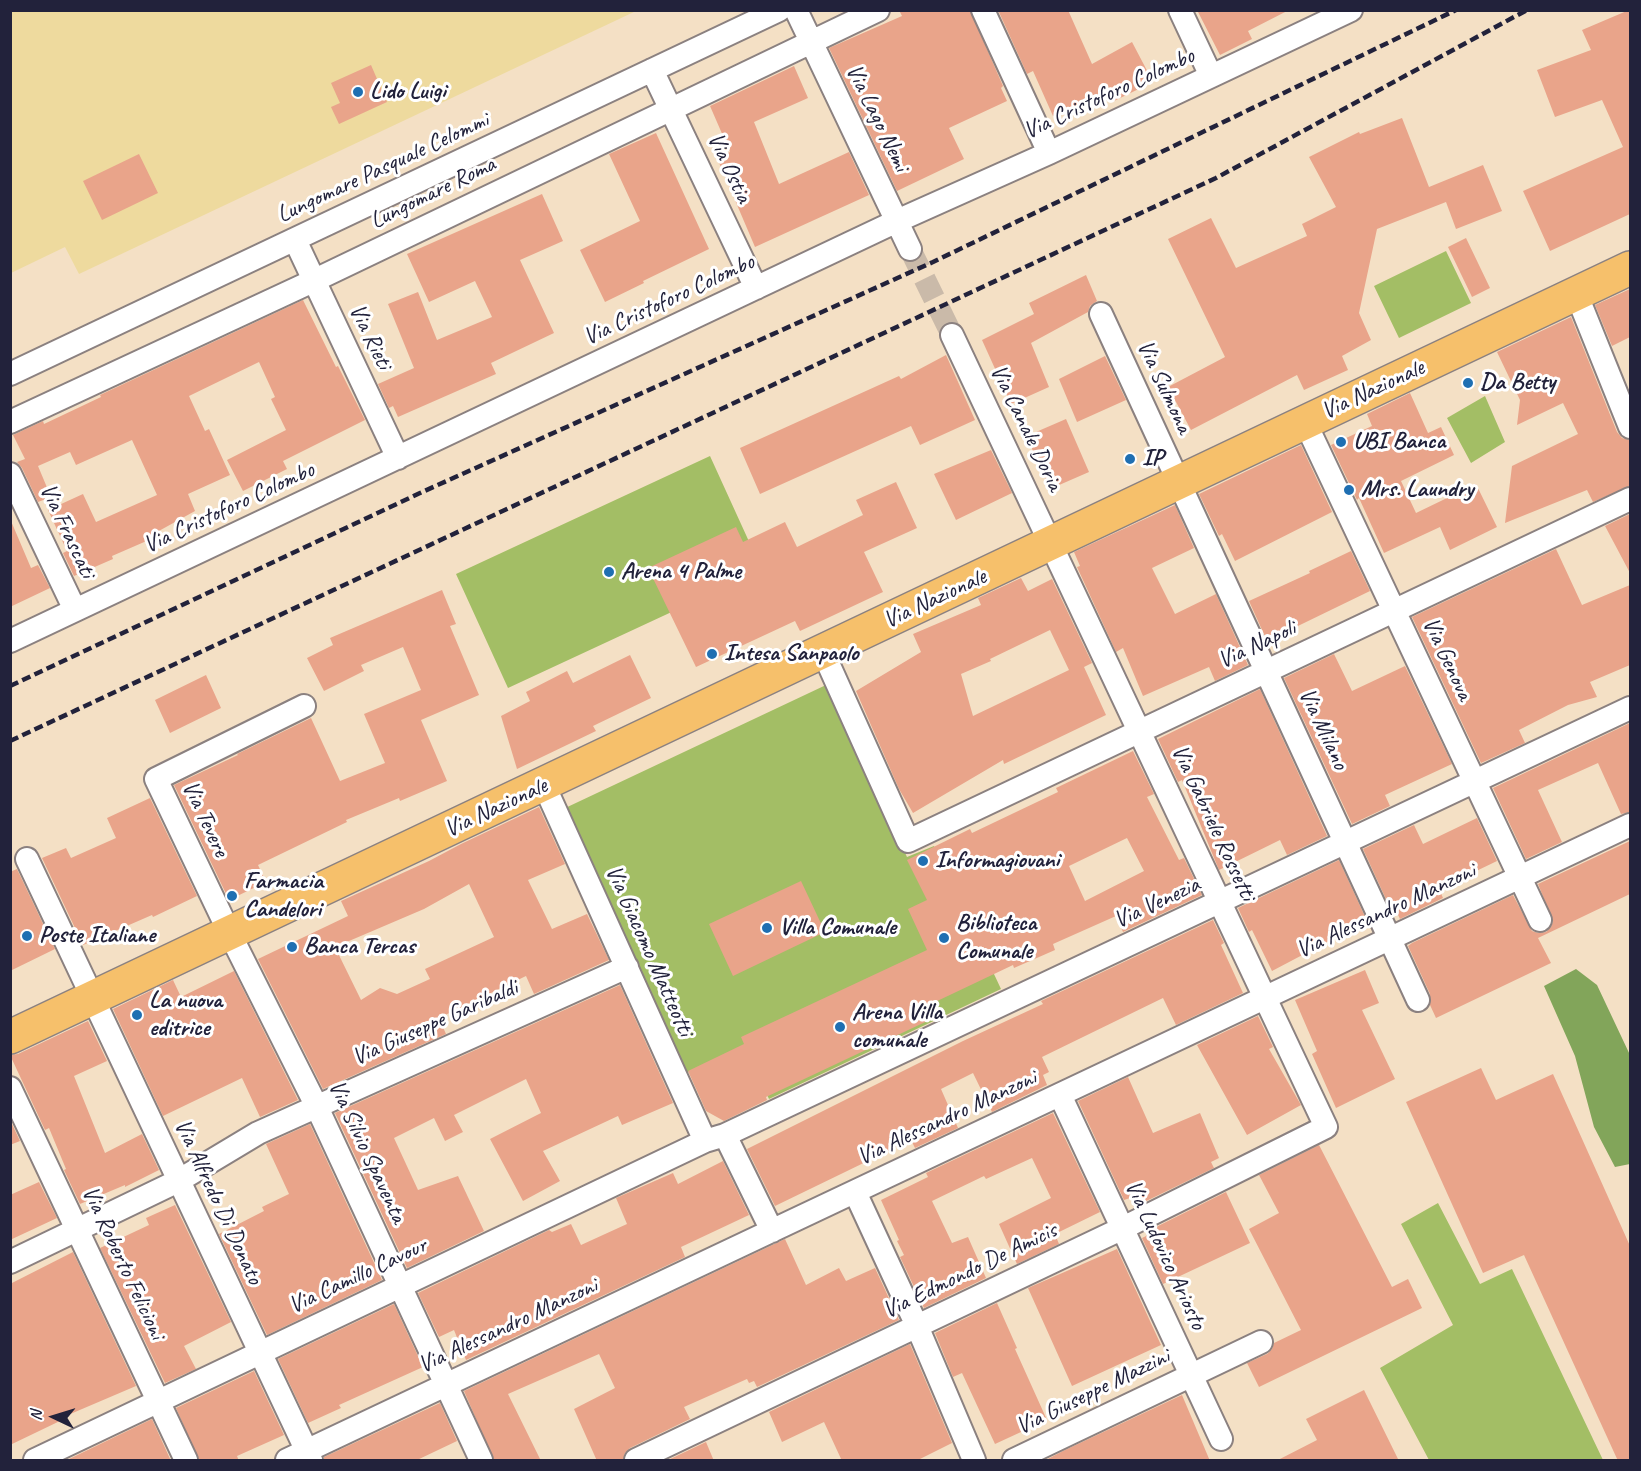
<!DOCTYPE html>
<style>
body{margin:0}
#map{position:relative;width:1641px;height:1471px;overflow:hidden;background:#f4e0c5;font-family:Caveat,sans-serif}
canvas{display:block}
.frame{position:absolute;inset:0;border:12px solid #22223b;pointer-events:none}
.north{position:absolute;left:24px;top:1387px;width:60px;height:60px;-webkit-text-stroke:4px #fff;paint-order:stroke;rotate:274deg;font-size:16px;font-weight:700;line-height:24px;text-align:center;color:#22223b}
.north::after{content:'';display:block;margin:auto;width:21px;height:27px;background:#22223b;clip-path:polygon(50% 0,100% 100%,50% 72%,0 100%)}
</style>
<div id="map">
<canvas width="1641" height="1471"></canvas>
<div class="frame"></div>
<div class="north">N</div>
</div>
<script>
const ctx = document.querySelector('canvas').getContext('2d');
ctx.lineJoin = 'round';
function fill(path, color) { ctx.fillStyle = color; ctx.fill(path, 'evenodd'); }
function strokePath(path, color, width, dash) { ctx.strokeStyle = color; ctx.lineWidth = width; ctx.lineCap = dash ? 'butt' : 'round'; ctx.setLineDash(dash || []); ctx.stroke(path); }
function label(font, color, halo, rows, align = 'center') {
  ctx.font = font + ' Caveat,sans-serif'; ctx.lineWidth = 6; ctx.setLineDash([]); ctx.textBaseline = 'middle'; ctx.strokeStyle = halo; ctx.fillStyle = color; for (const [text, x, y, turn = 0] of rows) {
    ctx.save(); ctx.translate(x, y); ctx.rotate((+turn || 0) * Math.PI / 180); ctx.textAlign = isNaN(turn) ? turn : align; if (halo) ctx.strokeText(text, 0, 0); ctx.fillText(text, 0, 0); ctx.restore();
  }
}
const green = new Path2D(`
 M1446,251L1471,303L1399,338L1374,286Z
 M1485,396L1505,442L1471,463L1447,418Z
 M710,456L762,570L508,688L456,574Z
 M826,685L907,857L934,846L1001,989L769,1099L744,1046L685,1074L561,810Z
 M1438,1203L1480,1284L1512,1269L1603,1460H1429L1380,1368L1453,1325L1401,1224Z`);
const forest = new Path2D(`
 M1576,969L1597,985L1630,1055V1164L1615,1167L1594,1127L1575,1056L1544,986Z`);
const sand = new Path2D(`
 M11,11H636L79,274L65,247L11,273Z`);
const building = new Path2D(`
 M899,10H970L1003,86L1001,88L1007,101L949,128L964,159L897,191L829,48L902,16Z
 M998,10H1068L1092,64L1132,42L1153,82L1112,102L1106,91L1053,116L1033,71L1027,74Z
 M1197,10H1289L1248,31L1252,39L1220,55Z
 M1629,10H1630V214L1550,251L1523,191L1623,147L1602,100L1555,117L1537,70L1591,50L1582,30Z
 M371,65L387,102L339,124L331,107L340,103L331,83Z
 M794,66L808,98L754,122L779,184L849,152L869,195L755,247L717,158L730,152L710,106Z
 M1402,118L1429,187L1483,165L1502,211L1456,229L1446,202L1377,229L1359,313L1371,340L1342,356L1348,370L1304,390L1297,375L1191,430L1168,387L1225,357L1168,239L1211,218L1236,268L1307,236L1302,224L1336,207L1309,157L1359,132L1360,134Z
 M656,133L709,249L643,281L644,283L605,302L580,250L640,221L609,154Z
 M139,154L158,193L102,220L83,181Z
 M542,194L563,241L520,260L554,333L491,363L496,374L398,417L393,406L389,408L378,384L414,368L388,304L418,292L437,340L492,317L475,281L429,302L407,254Z
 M1466,238L1490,288L1472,297L1448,247Z
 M1086,275L1097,301L1090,306L1088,312L1031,343L1049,387L1011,404L982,340L1034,314L1029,303Z
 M1630,289V337L1612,346L1595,305Z
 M303,300L336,367L338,366L365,420L283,461L287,469L243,491L227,460L286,430L271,399L275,397L259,362L189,396L205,431L209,429L230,475L188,494L195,511L157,532L158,536L112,556L113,559L74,576L63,553L67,551L48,510L83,494L96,522L157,495L132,440L76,465L70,452L38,466L51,497L38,502L22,468L17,462L25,459L13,435L43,421L44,424L101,397L100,395Z
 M1571,317L1617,432L1622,438L1630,440V486L1593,502L1587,490L1505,523L1512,466L1578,434L1563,403L1517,425L1520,400L1497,352Z
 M946,355L975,420L920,445L911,426L760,494L740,448L899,376L901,379Z
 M1105,356L1126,400L1077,422L1059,379Z
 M1410,393L1428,433L1441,427L1454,455L1401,481L1416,513L1476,484L1497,527L1450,550L1440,527L1384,553L1359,498L1357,500L1331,445L1372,426L1367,414Z
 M1066,419L1089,472L1050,489L1029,442V435Z
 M1301,445L1332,512L1235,561L1222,534L1219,536L1199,494Z
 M991,450L1012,493L956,520L934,474Z
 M896,482L917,528L864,552L883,592L800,631L795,621L696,667L648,568L736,527L743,542L785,522L797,547L863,515L856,500Z
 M1175,505L1194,548L1152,568L1175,614L1216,594L1248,665L1215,681L1209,667L1143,696L1123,648L1116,652L1077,567L1080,566L1074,552Z
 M1630,514V573L1605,526Z
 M11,521L31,568L38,565L50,588L10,607Z
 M1556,549L1582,605L1630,585V665L1590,682L1597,697L1568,705L1519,730L1525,743L1481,763L1412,617Z
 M1351,551L1370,591L1267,641L1249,601L1310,573L1309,571Z
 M1021,578L1028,591L1052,579L1092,663L1084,667L1106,715L1004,764L1003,760L913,813L899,789L856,691L921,652L913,634L981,605L978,598ZM1050,630L1069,670L973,716L961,674L991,661L990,659Z
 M442,590L456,624L450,626L479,695L421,720L447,781L400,801L399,798L346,820L347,822L258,865L266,882L229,900L174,785L238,755L237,754L311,718L340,781L385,763L364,714L421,690L403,647L361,665L364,671L324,691L307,658L333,645L330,638Z
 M1334,654L1352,691L1405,666L1452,764L1385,795L1390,806L1352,824L1284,678Z
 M630,655L651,698L593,726L596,731L517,769L501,716L530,701L526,692L567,671L573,683Z
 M206,675L221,708L170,733L155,700Z
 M1260,689L1327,836L1287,855L1280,840L1219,870L1182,780L1178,782L1158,739Z
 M1630,723V812L1621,814L1598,763L1538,790L1562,842L1526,859L1493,788Z
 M1133,751L1154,794L1147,797L1179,860L1184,858L1202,895L1123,932L1116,916L1053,944L1055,950L1014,968L1013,965L933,1003L938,1016L766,1097L767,1100L724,1121L706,1111L688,1071L744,1044L741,1037L927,950L908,909L927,900L907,860L970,829L972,833L1058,792L1056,788ZM1127,838L1144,871L1085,901L1069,866Z
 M150,798L197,896L153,917L152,915L83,945L42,858L66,848L71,858L116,838L107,818Z
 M539,807L565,864L528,880L552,929L587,914L609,960L534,994L526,976L439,1018L446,1034L323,1089L258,959L348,916L341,901L429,861L461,844ZM469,884L494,937L425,969L430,979L397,994L380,988L361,1000L335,947L424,909Z
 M1477,818L1497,861L1439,889L1443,898L1400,919L1394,906L1390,908L1363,849L1414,825L1423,844Z
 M1630,841V894L1538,938L1551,963L1436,1018L1430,1005V994L1408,946L1412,943L1513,895L1532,931L1538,933L1546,932L1551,927L1553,921L1538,884Z
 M1339,860L1367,921L1272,971L1252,930L1249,932L1238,908Z
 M17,869L55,949L10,971V872Z
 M801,881L825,932L733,976L709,924Z
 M1213,920L1224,943L1221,945L1243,993L1176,1025L1163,998L1042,1057L1049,1072L1043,1075L1047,1085L992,1112L973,1073L941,1089L958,1128L915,1148L911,1140L775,1206L747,1149L963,1041L1043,1004L1041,1001Z
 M1365,970L1379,1003L1362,1010L1395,1079L1336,1108L1312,1054L1317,1051L1295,1000Z
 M234,971L298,1100L260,1117L242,1078L163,1116L113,1009L173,980L181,997Z
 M620,985L673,1103L622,1125L618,1116L543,1151L560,1181L523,1201L490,1139L541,1113L526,1079L454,1115L463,1132L445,1141L434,1118L394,1138L418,1190L458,1176L484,1231L407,1268L335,1113Z
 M1258,1016L1273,1047L1269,1049L1301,1105L1247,1135L1197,1045Z
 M88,1021L107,1061L74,1076L105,1153L142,1134L159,1170L125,1187V1185L80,1204L64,1170L66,1169L49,1128L45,1130L10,1055L18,1054Z
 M1481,1068L1496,1100L1553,1074L1630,1246V1461H1618L1524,1255L1483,1273L1406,1102Z
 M1128,1077L1153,1133L1200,1113L1219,1158L1211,1162L1214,1168L1134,1207L1130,1198L1124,1200L1078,1101Z
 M1053,1113L1100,1212L1055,1234L1059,1244L1017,1264L999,1224L1051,1198L1032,1158L986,1179L984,1176L932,1201L952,1243L968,1237L986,1278L924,1308L900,1257L904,1255L897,1241L899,1240L881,1200L928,1177L926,1173Z
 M12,1124L20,1141L10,1145V1125Z
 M310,1124L382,1280L267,1335L219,1234L264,1211L262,1207L289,1194L266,1144Z
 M1319,1145L1392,1287L1408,1279L1422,1308L1259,1387L1247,1363L1267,1354L1272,1349L1274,1343L1301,1330L1249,1229L1279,1213L1259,1175Z
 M723,1161L749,1215L681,1247L685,1257L466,1360L454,1330L439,1337L418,1293L549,1230L552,1232L571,1224L581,1245L627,1224L616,1198L673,1173L678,1184Z
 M39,1182L57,1218L10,1240V1195Z
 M1226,1192L1250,1243L1163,1284L1142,1238L1148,1235L1146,1232Z
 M175,1205L231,1322L184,1346L196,1369L165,1383L100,1248L149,1225L146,1218Z
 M785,1239L806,1285L839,1268L846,1281L875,1268L899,1320L757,1387L754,1381L749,1383L747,1379L684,1407L690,1419L630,1448L625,1453L623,1461H597L574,1409L615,1388L599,1354L508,1394L541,1461H494L464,1391Z
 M1117,1249L1161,1345L1072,1386L1028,1288Z
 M73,1252L136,1386L61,1418L62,1420L10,1445V1284Z
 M997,1303L1017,1348L1015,1349L1047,1420L995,1444L962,1373L953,1377L935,1333Z
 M394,1304L423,1367L339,1405L341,1408L308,1423L278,1359Z
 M910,1344L952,1443L916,1461H842L824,1422L782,1442L769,1412Z
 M254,1371L284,1435L237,1456L239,1461H199L176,1408Z
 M1364,1390L1399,1461H1276L1317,1440L1306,1419Z
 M1182,1395L1210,1461H1044L1063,1451Z
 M440,1403L457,1441L415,1461H324V1457Z
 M152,1419L171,1461H65Z
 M706,1442L714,1461H666Z`);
const streetTunnel = new Path2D(`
 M910,249L952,335`);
const street = new Path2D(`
 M796,10L910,249
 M983,10L1049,153
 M1180,10L1211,76
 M652,70L756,288
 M295,240L398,458
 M1576,293L1630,427
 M1101,314L1418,1000
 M10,374L779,10
 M10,422L313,281L878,10
 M1305,422L1540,920
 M10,474L75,610
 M10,641L897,221L1049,153L1351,10
 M823,652L908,841L1630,499
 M304,706L156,779L230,934L316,1105L481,1460
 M544,785L705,1141
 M27,859L311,1460
 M10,1088L186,1460
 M1060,1095L1221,1439
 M725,1135L772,1231
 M855,1192L917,1326L974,1460
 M10,1262L178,1181L258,1133L627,967
 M35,1460L705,1141L725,1135L1630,708
 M287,1460L1630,825
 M636,1460L1123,1228L1326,1127L952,335
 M1014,1460L1261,1342`);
const primary = new Path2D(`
 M10,1037L1630,268`);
const rail = new Path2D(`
 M10,686L420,493L933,262L1456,10
 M10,741L1216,178L1527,10`);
const markers = [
 [358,92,6,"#1f6fb2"],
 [1468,383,6,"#1f6fb2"],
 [1341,442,6,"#1f6fb2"],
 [1130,459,6,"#1f6fb2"],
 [1349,490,6,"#1f6fb2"],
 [609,572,6,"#1f6fb2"],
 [712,654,6,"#1f6fb2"],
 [923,861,6,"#1f6fb2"],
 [232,896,6,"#1f6fb2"],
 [767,928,6,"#1f6fb2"],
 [27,936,6,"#1f6fb2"],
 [944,938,6,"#1f6fb2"],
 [292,947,6,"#1f6fb2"],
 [137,1015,6,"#1f6fb2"],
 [840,1027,6,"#1f6fb2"]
];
const poiNames = [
 ["Lido Luigi",370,92],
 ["Da Betty",1480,383],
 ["UBI Banca",1353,442],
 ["IP",1142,459],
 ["Mrs. Laundry",1361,490],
 ["Arena 4 Palme",621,572],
 ["Intesa Sanpaolo",724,654],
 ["Informagiovani",935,861],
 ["Farmacia",244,882],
 ["Candelori",244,910],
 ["Biblioteca",956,924],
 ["Comunale",956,952],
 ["Villa Comunale",779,928],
 ["Poste Italiane",39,936],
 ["Banca Tercas",304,947],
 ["La nuova",149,1001],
 ["editrice",149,1029],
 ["Arena Villa",852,1013],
 ["comunale",852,1041]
];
const streetNames = [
 ["Via Cristoforo Colombo",1109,94,-25],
 ["Via Lago Nemi",877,118,64],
 ["Lungomare Pasquale Celommi",383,168,-25],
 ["Via Ostia",729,168,65],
 ["Lungomare Roma",433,193,-26],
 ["Via Cristoforo Colombo",669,300,-25],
 ["Via Rieti",370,337,64],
 ["Via Sulmona",1164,387,65],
 ["Via Nazionale",1373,390,-25],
 ["Via Canale Doria",1026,428,64],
 ["Via Cristoforo Colombo",229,508,-25],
 ["Via Frascati",67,531,65],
 ["Via Nazionale",935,599,-25],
 ["Via Napoli",1257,645,-25],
 ["Via Genova",1447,659,65],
 ["Via Milano",1323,729,65],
 ["Via Nazionale",496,808,-25],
 ["Via Tevere",205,819,65],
 ["Via Gabriele Rossetti",1213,823,65],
 ["Via Venezia",1157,903,-25],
 ["Via Alessandro Manzoni",1386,911,-25],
 ["Via Giacomo Matteotti",649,951,66],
 ["Via Giuseppe Garibaldi",435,1023,-24],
 ["Via Alessandro Manzoni",947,1118,-25],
 ["Via Silvio Spaventa",367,1152,65],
 ["Via Alfredo Di Donato",218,1202,65],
 ["Via Ludovico Ariosto",1165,1255,65],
 ["Via Roberto Felicioni",123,1263,65],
 ["Via Edmondo De Amicis",970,1271,-26],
 ["Via Camillo Cavour",358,1276,-25],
 ["Via Alessandro Manzoni",508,1326,-25],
 ["Via Giuseppe Mazzini",1093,1392,-26]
];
fill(green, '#a3be65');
fill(forest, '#82a55a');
fill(sand, '#eeda9e');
fill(building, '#e9a48a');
strokePath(streetTunnel, '#cabaa9', 22, [22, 11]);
strokePath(street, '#8b8180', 26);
strokePath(primary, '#8b8180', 36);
strokePath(street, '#fff', 22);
strokePath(primary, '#f6c06b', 33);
strokePath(rail, '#22223b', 4.5, [9, 4.5]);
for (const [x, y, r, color] of markers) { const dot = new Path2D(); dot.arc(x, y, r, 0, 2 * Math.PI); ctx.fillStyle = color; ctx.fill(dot); strokePath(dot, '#fff', 2); }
label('bold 24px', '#22223b', '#fff', poiNames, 'left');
label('24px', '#22223b', '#fff', streetNames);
</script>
